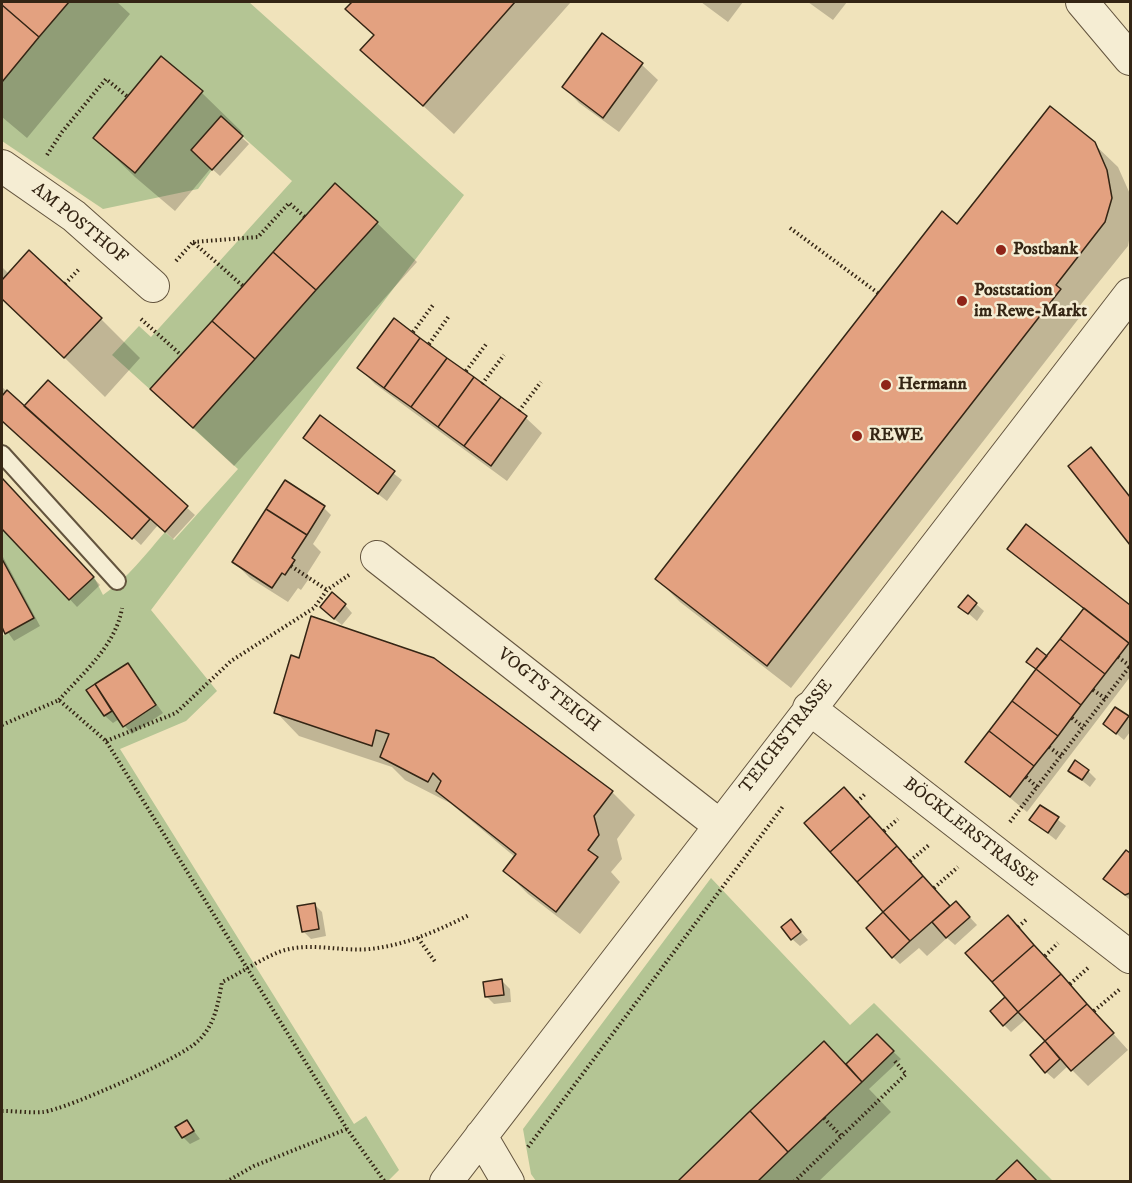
<!DOCTYPE html>
<meta charset="utf-8">
<style>
body{margin:0}
#map{position:relative;width:1132px;height:1183px;overflow:hidden;background:#f0e3bb;font-family:"IM FELL DW Pica",serif}
canvas{display:block}
.frame{position:absolute;inset:0;border:3px solid #342514;pointer-events:none}
</style>
<div id="map">
<canvas width="1132" height="1183"></canvas>
<div class="frame"></div>
</div>
<script>
const ctx = document.querySelector('canvas').getContext('2d');
ctx.lineJoin = 'round';
function fill(path, color) { ctx.fillStyle = color; ctx.fill(path, 'evenodd'); }
function strokePath(path, color, width, dash) { ctx.strokeStyle = color; ctx.lineWidth = width; ctx.lineCap = dash ? 'butt' : 'round'; ctx.setLineDash(dash || []); ctx.stroke(path); }
function label(font, color, halo, rows, align = 'center') {
  ctx.font = font + ' "IM FELL DW Pica",serif'; ctx.lineWidth = 5; ctx.setLineDash([]); ctx.textBaseline = 'middle'; ctx.strokeStyle = halo; ctx.fillStyle = color; for (const [text, x, y, turn = 0] of rows) {
    ctx.save(); ctx.translate(x, y); ctx.rotate((+turn || 0) * Math.PI / 180); ctx.textAlign = isNaN(turn) ? turn : align; if (halo) ctx.strokeText(text, 0, 0); ctx.fillText(text, 0, 0); ctx.restore();
  }
}
const green = new Path2D(`
 M2,2H249L464,195L151,610L217,691L186,721L120,749L354,1124L366,1116L399,1170L388,1181H2V636L34,618L2,559V529L68,600L94,577L103,595C128,578 145,555 165,532L174,540L238,469L112,355L139,326L151,337L292,181L221,117L191,150L212,170L198,189L103,209L2,141Z
 M711,878L850,1025L874,1003L1053,1181H536L531,1174L523,1129Z`);
const shadow = new Path2D(`
 M2,2H117L130,14L27,138L2,117Z
 M354,2H571L454,134L362,50L375,36L347,9Z
 M701,2H743L728,22Z
 M808,2H847L833,20Z
 M602,35L642,65L658,80L619,132L579,103L564,87Z
 M162,58L202,93L242,132L239,135L249,144L220,176L211,168L175,211L135,177L95,138Z
 M1094,144L1118,167L1130,194V235L1128,246L1078,308L1083,313L791,688L680,602L657,579Z
 M377,223L417,262L234,466L152,389Z
 M2,267L9,274L101,319L140,358L105,397L2,297Z
 M359,368L526,418L542,433L507,481L375,384Z
 M48,382L195,515L173,539L158,525L141,545L2,420V387L25,408Z
 M320,417L402,480L387,501L305,438Z
 M1099,457L1130,497V542L1070,466Z
 M2,480L100,585L77,607L2,526Z
 M324,508L331,515L313,544L321,552L307,574L310,577L301,590L298,588L288,602L250,578L234,562Z
 M1027,526L1130,607V677L1027,812L967,762L1037,671L1028,662L1047,658L1085,609Z
 M2,555L40,626L14,641L2,624Z
 M976,604L984,611L977,621L960,606Z
 M345,605L352,613L342,625L329,615Z
 M292,657L612,792L635,815L617,839L622,859L611,872L620,882L580,934L528,894L505,871L515,857L450,803L405,780L392,767L299,736L276,712Z
 M128,665L163,713L132,734L119,719L113,723L105,716L88,690Z
 M1128,718L1130,720V732L1124,740L1105,724Z
 M1070,771H1088L1096,779L1090,787Z
 M859,805L951,907L963,910L977,925L955,945L947,938L927,956L919,948L900,964L893,957L891,922Z
 M1041,807L1066,826L1056,840L1031,820Z
 M1126,852L1130,855V900L1105,879Z
 M315,905L322,912L326,936L311,939L303,931Z
 M1008,917L1128,1050L1088,1086L1068,1066L1054,1079L1046,1072L1032,1055L1047,1042L1026,1019L1011,1032L1004,1025L1007,997Z
 M791,921L808,940L800,946L792,939Z
 M502,981L510,989L511,1002L494,1004L486,996Z
 M877,1036L901,1059L869,1089L891,1112L818,1182H679L846,1065Z
 M187,1122L200,1139L190,1144L183,1137Z`);
const building = new Path2D(`
 M2,2H69L39,37L2,5Z
 M352,2H515L423,106L360,50L374,35L345,9Z
 M2,5L39,37L2,82Z
 M602,33L643,63L603,118L562,87Z
 M161,56L203,91L135,173L93,138Z
 M1050,106L1095,142L1107,170L1112,198L1105,222L1056,285L1061,289L767,666L655,579L942,211L957,224Z
 M221,116L243,136L212,170L191,150Z
 M335,183L378,222L316,290L273,252Z
 M29,250L102,318L64,358L2,299V280Z
 M273,252L316,290L255,359L212,321Z
 M394,318L420,338L384,388L357,368Z
 M212,321L255,359L193,428L150,389Z
 M420,338L447,358L411,407L384,388Z
 M447,358L474,377L438,427L411,407Z
 M474,377L501,397L464,446L438,427Z
 M48,380L188,506L165,532L24,406Z
 M7,390L150,519L132,539L2,421V396Z
 M501,397L527,416L491,466L464,446Z
 M320,415L395,471L378,494L303,438Z
 M1091,447L1130,497V545L1068,466Z
 M2,478L94,577L69,600L2,529Z
 M285,480L325,506L307,535L266,509Z
 M266,509L307,535L292,558L295,560L285,575L282,573L272,588L232,562Z
 M1026,524L1130,605V644L1007,549Z
 M2,559L34,618L5,634L2,627Z
 M332,592L346,604L334,619L320,607Z
 M968,595L977,603L968,614L958,607Z
 M1084,608L1129,643L1105,674L1060,639Z
 M311,616L434,658L613,791L594,816L599,835L588,850L598,857L556,912L503,871L516,854L436,791L441,781L433,773L428,782L380,757L389,734L376,730L372,746L274,713L291,655L299,658Z
 M1060,639L1105,674L1081,705L1036,669Z
 M1037,648L1047,656L1036,669L1026,662Z
 M128,663L156,705L123,727L95,684Z
 M1036,669L1081,705L1058,736L1012,701Z
 M95,684L112,711L104,716L86,690Z
 M1012,701L1058,736L1034,766L989,731Z
 M1115,707L1129,716L1116,734L1103,724Z
 M989,731L1034,766L1010,797L965,762Z
 M1075,760L1089,770L1082,780L1068,771Z
 M844,787L870,816L830,852L804,823Z
 M1040,805L1059,817L1048,833L1029,820Z
 M870,816L897,846L857,882L830,852Z
 M897,846L923,876L883,912L857,882Z
 M1126,850L1130,853V893L1125,895L1103,879Z
 M923,876L950,906L910,941L883,912Z
 M956,901L970,917L946,938L932,922Z
 M315,903L319,929L302,932L297,906Z
 M883,912L910,941L892,958L866,928Z
 M1008,915L1034,945L992,982L965,953Z
 M791,919L801,932L791,940L781,927Z
 M1034,945L1061,974L1018,1012L992,982Z
 M1061,974L1087,1004L1045,1041L1018,1012Z
 M502,979L504,995L485,997L483,982Z
 M1005,997L1018,1012L1003,1026L990,1011Z
 M1087,1004L1114,1033L1071,1071L1045,1041Z
 M877,1034L894,1051L862,1082L846,1064Z
 M824,1041L862,1082L788,1152L750,1111Z
 M1045,1041L1060,1059L1045,1073L1030,1055Z
 M750,1111L788,1152L757,1182H677Z
 M187,1120L194,1131L182,1138L175,1127Z
 M1017,1160L1038,1182H994Z`);
const path = new Path2D(`
 M47,155L62,132L106,79L128,97
 M790,228L878,293
 M193,242L258,237L289,203L305,217
 M176,261L193,242L243,286
 M65,284L80,268
 M141,319L181,355
 M413,332L433,305
 M429,344L449,316
 M466,371L487,343
 M482,384L504,355
 M519,411L541,382
 M291,566L327,590
 M1118,657L1130,666
 M1093,690L1106,699
 M59,700C83,673 116,645 122,608
 M1072,718L1083,727
 M2,725L59,700L106,741L347,1129L385,1182
 M106,741L176,713L231,661L314,608L327,590L349,575
 M1049,747L1061,756
 M1026,777L1037,787
 M857,802L865,794
 M1010,822L1130,666
 M884,831L898,819
 M910,861L930,844
 M934,888L958,867
 M1018,927L1027,919
 M418,938L436,963
 M1045,956L1058,943
 M1070,984L1089,967
 M1094,1011L1120,989
 M2,1111C15,1111 30,1113 43,1112C67,1109 182,1058 198,1041C215,1025 218,1004 222,982C241,973 259,960 279,952C308,941 340,952 370,949C406,945 437,931 469,915
 M824,1118L841,1136
 M528,1147L784,805
 M226,1182L254,1166L347,1129
 M794,1182L906,1074L893,1059`);
const lane = new Path2D(`
 M2,454L117,581`);
const street = new Path2D(`
 M1082,2L1130,59
 M2,166L74,216L153,286
 M377,557L719,825
 M809,708L1130,957
 M481,1136L508,1182
 M446,1182L1130,294`);
const markers = [
 [1001,250,6,"#8f2418"],
 [962,301,6,"#8f2418"],
 [886,385,6,"#8f2418"],
 [857,436,6,"#8f2418"]
];
const streetNames = [
 ["AM POSTHOF",79,224,39],
 ["VOGTS TEICH",548,691,38],
 ["TEICHSTRASSE",787,737,-52],
 ["BÖCKLERSTRASSE",970,833,38]
];
const poiNames = [
 ["Postbank",1013,250],
 ["Poststation",974,291],
 ["im Rewe-Markt",974,312],
 ["Hermann",898,385],
 ["REWE",869,436]
];
fill(green, '#b4c594');
fill(shadow, '#0003');
fill(building, '#e3a180');
strokePath(building, '#342514', 1.5);
strokePath(lane, '#63543e', 20);
strokePath(street, '#63543e', 34);
strokePath(path, '#342514', 4, [1.5, 3]);
strokePath(lane, '#f5edd3', 16);
strokePath(street, '#f5edd3', 32);
for (const [x, y, r, color] of markers) { const dot = new Path2D(); dot.arc(x, y, r, 0, 2 * Math.PI); ctx.fillStyle = color; ctx.fill(dot); strokePath(dot, '#f5edd3', 2); }
label('18px', '#342514', '#f5edd3', streetNames);
label('bold 18px', '#342514', '#f5edd3', poiNames, 'left');
</script>
